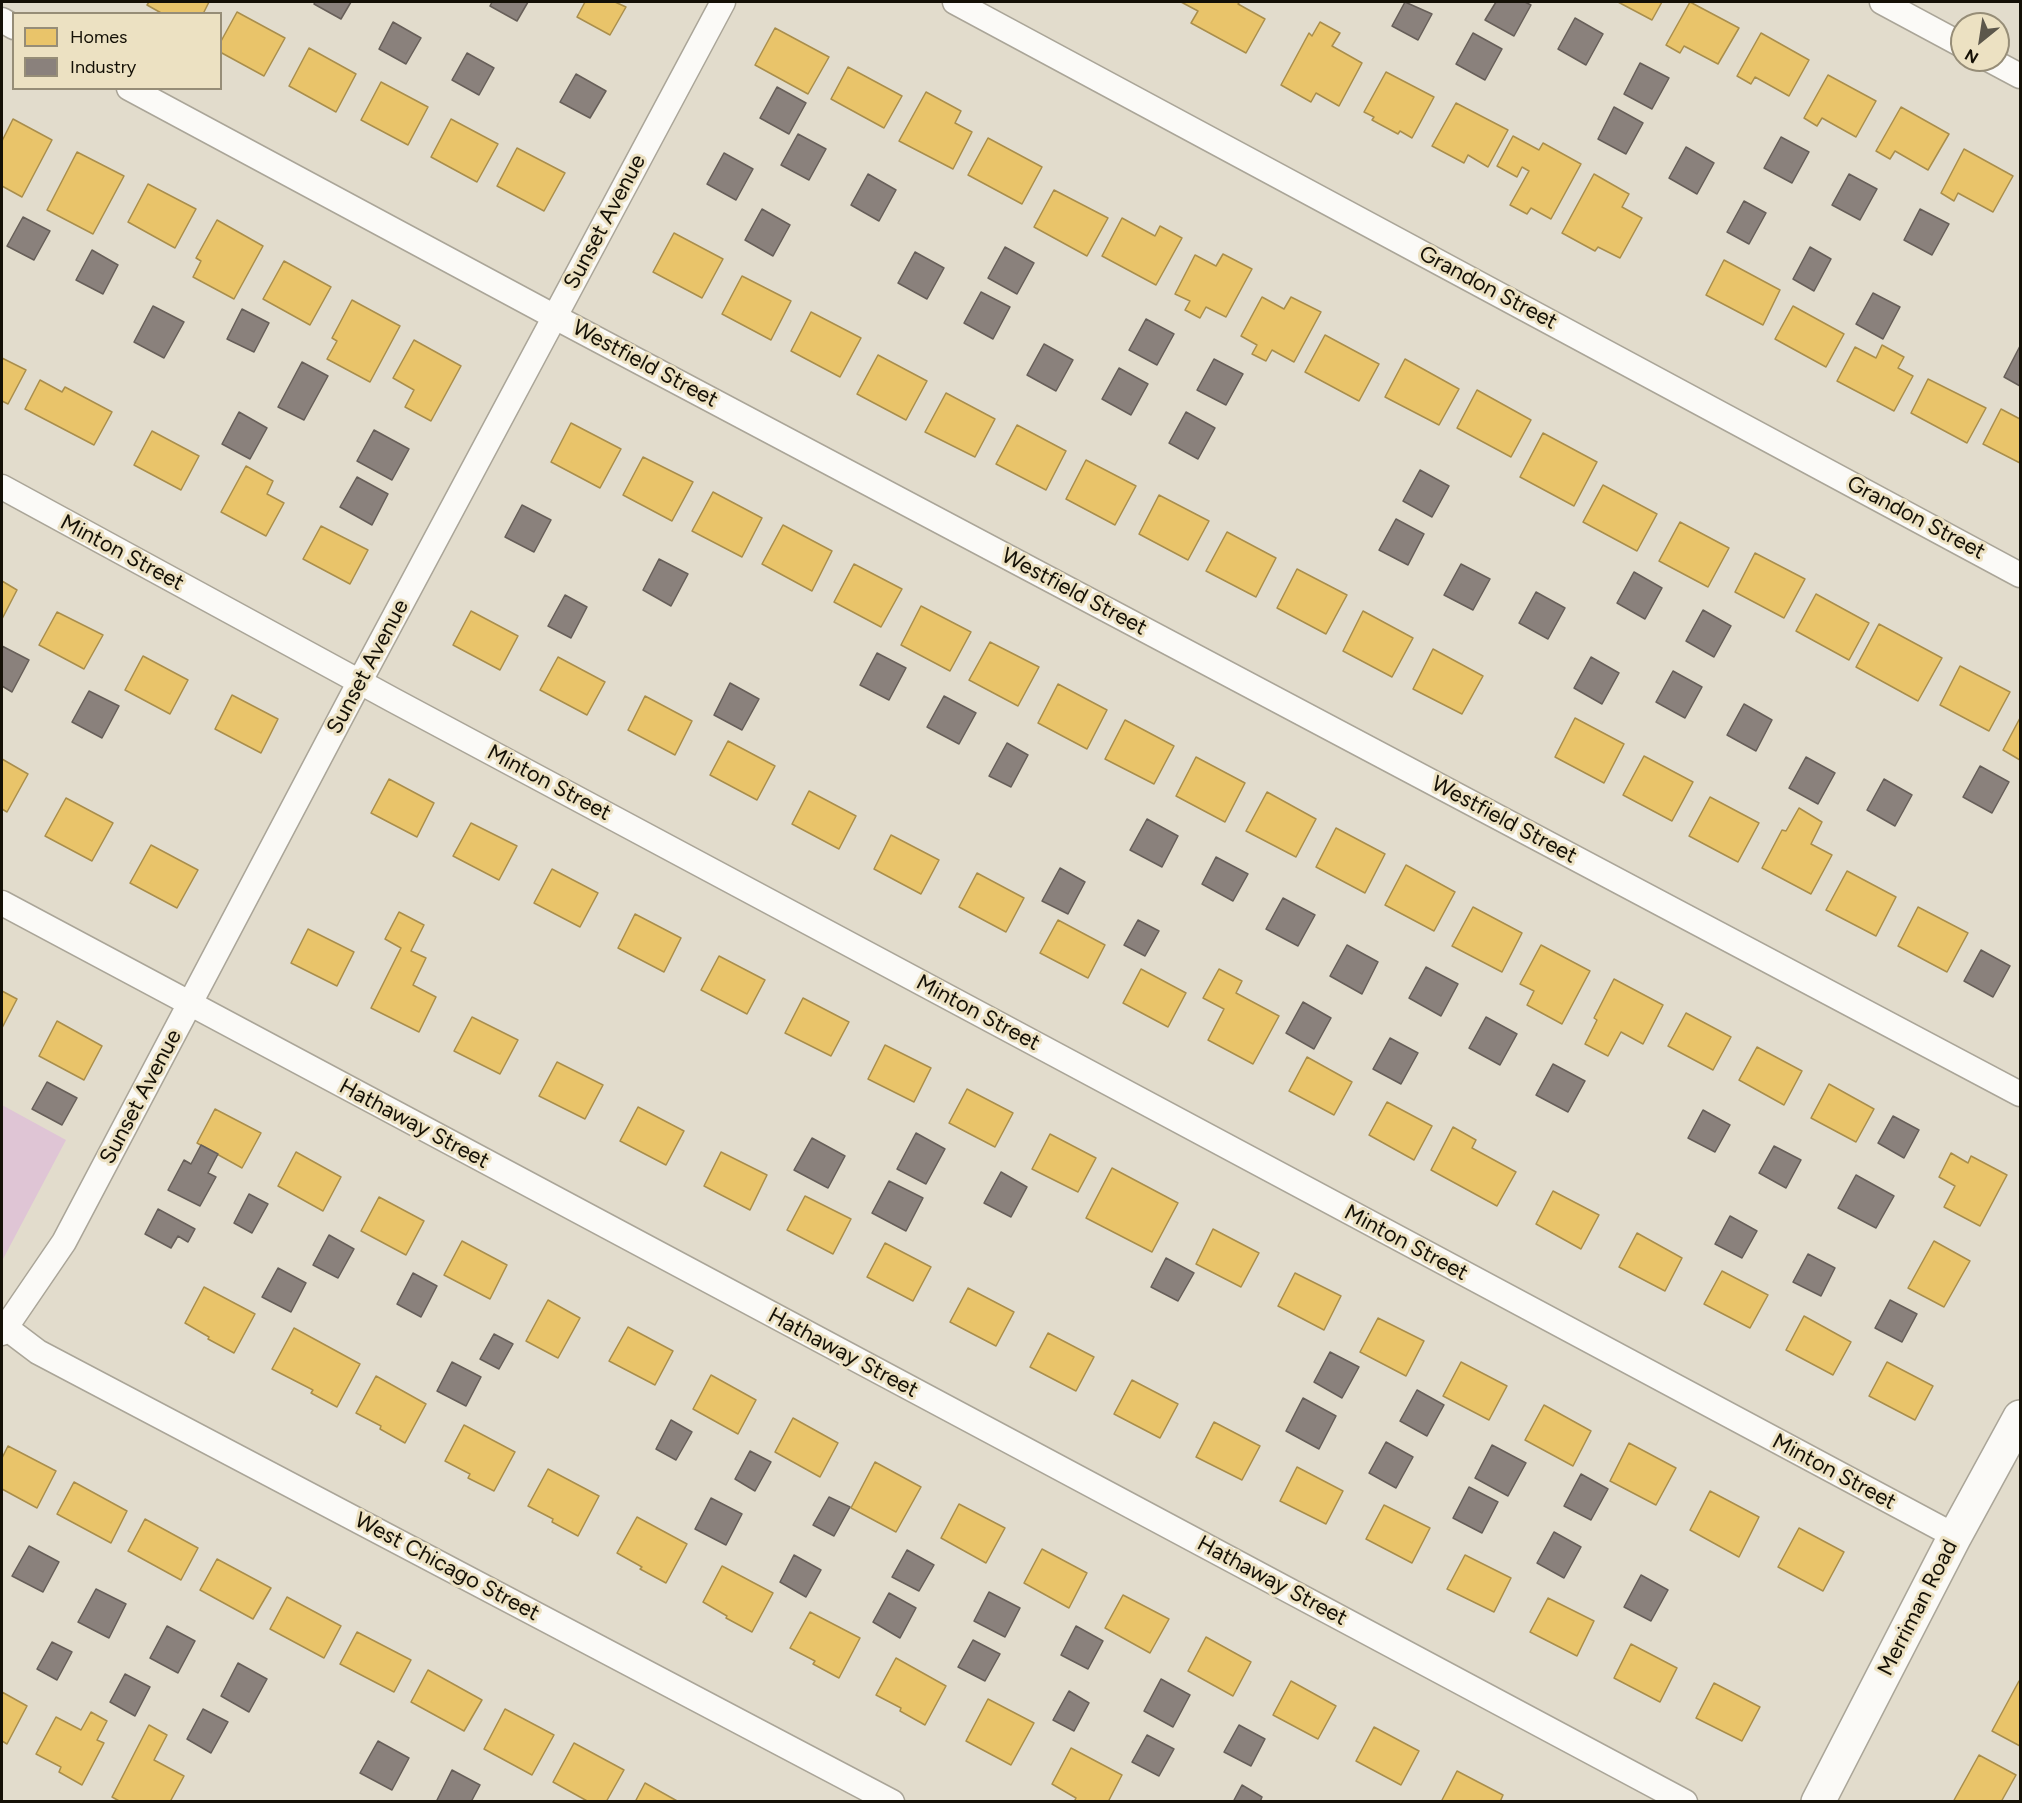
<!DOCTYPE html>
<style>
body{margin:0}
#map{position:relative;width:2022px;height:1803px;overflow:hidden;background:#e2dccc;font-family:Figtree,sans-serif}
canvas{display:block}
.frame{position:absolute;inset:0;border:3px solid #141006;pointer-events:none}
.legend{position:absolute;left:12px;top:12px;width:210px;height:78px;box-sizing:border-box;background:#ece1c2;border:2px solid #968d77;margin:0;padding:8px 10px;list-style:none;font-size:18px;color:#141006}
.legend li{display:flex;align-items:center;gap:12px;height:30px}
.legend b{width:30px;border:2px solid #968d77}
.north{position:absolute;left:1950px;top:12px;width:60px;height:60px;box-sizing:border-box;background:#ece1c2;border:2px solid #968d77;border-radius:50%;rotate:210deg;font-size:16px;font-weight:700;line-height:24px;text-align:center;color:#141006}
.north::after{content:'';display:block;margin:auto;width:21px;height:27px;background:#5c574b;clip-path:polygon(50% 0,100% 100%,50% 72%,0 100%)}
</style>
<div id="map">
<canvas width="2022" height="1803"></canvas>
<div class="frame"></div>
<ul class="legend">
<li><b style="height:16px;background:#e9c46a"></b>Homes</li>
<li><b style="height:16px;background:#8a817c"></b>Industry</li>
</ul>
<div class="north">N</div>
</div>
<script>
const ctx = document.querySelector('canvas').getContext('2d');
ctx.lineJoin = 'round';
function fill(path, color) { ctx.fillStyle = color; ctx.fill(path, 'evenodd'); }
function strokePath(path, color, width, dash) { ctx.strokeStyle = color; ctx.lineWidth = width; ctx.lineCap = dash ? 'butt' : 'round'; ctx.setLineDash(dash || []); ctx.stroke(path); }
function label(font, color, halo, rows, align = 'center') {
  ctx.font = font + ' Figtree,sans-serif'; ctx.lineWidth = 6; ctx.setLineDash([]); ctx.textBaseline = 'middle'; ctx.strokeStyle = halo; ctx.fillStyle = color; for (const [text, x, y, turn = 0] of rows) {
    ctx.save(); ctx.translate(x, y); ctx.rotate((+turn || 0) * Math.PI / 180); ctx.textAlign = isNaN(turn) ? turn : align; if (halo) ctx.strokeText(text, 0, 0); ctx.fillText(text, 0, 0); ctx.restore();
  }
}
const green = new Path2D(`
 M2,1105L66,1140L2,1261Z`);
const homes = new Path2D(`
 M149,2H209L203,14H163L147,5Z
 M585,2H615L626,7L610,35L577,17Z
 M1181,2H1240L1238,4L1265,19L1246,53L1191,23L1198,11Z
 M1618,2H1662L1652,20Z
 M1690,2L1739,28L1718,64L1684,46L1680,53L1666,45Z
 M237,12L285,38L264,76L220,52V43Z
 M1320,22L1340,33L1332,46L1362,63L1339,106L1316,93L1311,102L1281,85L1309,33L1312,36Z
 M775,28L829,57L808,94L755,65Z
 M1761,33L1809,60L1789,96L1755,77L1751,84L1737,76Z
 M309,48L356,74L336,112L289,86Z
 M848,67L902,96L884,128L831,99Z
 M1386,72L1434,97L1412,138L1400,131L1398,134L1372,120L1374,117L1364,112Z
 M1828,75L1876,101L1856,137L1822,118L1817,126L1804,118Z
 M381,82L428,107L408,145L361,120Z
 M926,92L961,111L955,123L972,132L953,169L899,141Z
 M1456,103L1508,130L1488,167L1468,155L1464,163L1432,146Z
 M1901,107L1949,134L1928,170L1895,151L1890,159L1876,151Z
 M13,119L52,140L22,197L2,186V141Z
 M451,119L498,144L477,182L431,157Z
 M1513,136L1539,150L1543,143L1581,164L1551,219L1531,208L1527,214L1510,205L1529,171L1522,167L1517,177L1497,166Z
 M988,138L1042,167L1022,204L968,175Z
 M517,148L565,173L544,211L497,186Z
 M1964,149L2013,176L1993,212L1958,193L1954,201L1941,193Z
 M77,152L124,176L93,234L47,210Z
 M1594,174L1629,194L1622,207L1642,218L1620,258L1598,247L1595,251L1562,233Z
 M148,184L196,209L175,248L128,222Z
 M1054,190L1108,218L1087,256L1034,227Z
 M1122,218L1155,236L1160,226L1182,238L1156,285L1102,256Z
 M217,220L263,246L234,299L193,277L201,261L196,258Z
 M674,233L723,259L702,298L653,272Z
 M1223,254L1252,269L1226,317L1206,307L1200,318L1185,310L1190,301L1175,294L1195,255L1216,266Z
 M1724,260L1780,290L1763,325L1706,295Z
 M284,261L331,287L310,325L263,299Z
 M742,276L791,301L771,340L722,314Z
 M1262,297L1284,309L1291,297L1321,312L1294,362L1272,350L1266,361L1252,354L1257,345L1241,336Z
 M352,300L400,326L370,382L327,359L337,341L332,338Z
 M1793,306L1844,334L1826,367L1775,339Z
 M811,312L861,338L840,377L791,351Z
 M1325,335L1379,364L1359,401L1305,372Z
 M414,340L461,366L431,421L405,407L414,390L393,378Z
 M1882,345L1904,357L1898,368L1913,376L1894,411L1837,381L1855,347L1876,358Z
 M878,355L927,381L906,420L857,394Z
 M2,358L26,370L8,404L2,401Z
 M1405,359L1459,389L1439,425L1385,397Z
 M1928,379L1986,408L1967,443L1911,413Z
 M40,380L62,392L65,387L112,412L94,445L25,409Z
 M1477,390L1531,420L1511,457L1457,428Z
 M946,393L995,419L975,457L925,432Z
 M2001,409L2020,419V463L1983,444Z
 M571,423L621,449L600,488L551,462Z
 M1017,425L1066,451L1046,490L996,464Z
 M152,431L199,456L181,490L134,465Z
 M1543,433L1597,462L1574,506L1520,477Z
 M643,457L693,482L672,521L623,495Z
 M1086,460L1136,486L1115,525L1066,499Z
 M246,466L273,481L267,494L284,503L266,536L221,512Z
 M1603,485L1657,514L1637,551L1583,522Z
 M713,492L762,518L742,557L692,531Z
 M1159,495L1209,521L1188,560L1139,534Z
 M1680,522L1729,548L1708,587L1659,561Z
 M783,525L832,551L812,591L762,564Z
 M321,526L368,550L350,584L303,559Z
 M1227,532L1276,558L1256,597L1206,571Z
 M1755,553L1805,579L1784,618L1735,592Z
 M854,564L902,589L881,627L834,602Z
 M1297,569L1347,595L1326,634L1277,608Z
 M2,581L17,590L2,619Z
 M1816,594L1869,623L1849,660L1796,631Z
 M921,606L971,632L950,671L901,645Z
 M471,611L518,636L500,670L453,645Z
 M1363,611L1413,638L1392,677L1343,651Z
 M57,612L103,635L84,669L39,645Z
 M1879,624L1942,658L1918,701L1856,667Z
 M990,642L1039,667L1018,706L969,680Z
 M1433,649L1483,676L1462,714L1413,689Z
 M143,656L188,680L170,714L125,690Z
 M558,657L605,682L587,715L540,690Z
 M1960,666L2010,692L1989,731L1940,705Z
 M1058,684L1107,710L1087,749L1038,723Z
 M232,695L278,719L261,753L215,729Z
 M645,696L692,721L675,755L628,730Z
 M1575,718L1624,744L1604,783L1555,757Z
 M2020,718V760L2003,750Z
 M1125,720L1174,746L1154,784L1105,759Z
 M728,741L775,766L757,800L710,775Z
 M1644,756L1693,782L1672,821L1623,795Z
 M1196,757L1245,783L1225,822L1176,796Z
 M2,759L28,774L7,812L2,809Z
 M389,779L434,803L417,837L371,813Z
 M809,791L856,816L839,849L792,824Z
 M1267,792L1316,819L1296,857L1246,831Z
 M1710,797L1759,823L1738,862L1689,836Z
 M66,798L113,823L92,861L45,836Z
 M1799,808L1822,822L1811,844L1832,855L1811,894L1762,868L1782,830L1786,831Z
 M471,823L517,846L499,880L453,856Z
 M1336,828L1385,854L1365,893L1316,867Z
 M891,835L939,860L921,894L874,869Z
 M151,845L198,870L177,908L130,883Z
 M1406,865L1455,892L1434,931L1385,905Z
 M552,869L598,893L580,927L534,903Z
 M1847,871L1896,897L1876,936L1826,910Z
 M977,873L1024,898L1006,932L959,907Z
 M1473,907L1522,933L1502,972L1452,946Z
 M1918,907L1968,933L1947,972L1898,946Z
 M399,912L424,925L411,951L426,958L413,985L436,997L419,1032L371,1008L401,948L385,939Z
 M635,914L681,938L664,972L618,948Z
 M1058,920L1105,945L1088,978L1040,953Z
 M308,929L354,952L337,986L291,963Z
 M1541,945L1590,971L1562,1024L1527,1005L1534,991L1520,984Z
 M719,956L765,980L747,1014L701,990Z
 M1141,969L1186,993L1168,1027L1123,1003Z
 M1219,969L1242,981L1236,993L1279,1016L1253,1064L1208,1040L1224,1009L1203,998Z
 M1614,979L1663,1005L1643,1044L1621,1032L1608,1056L1585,1044L1597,1020L1594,1018Z
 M2,991L17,999L2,1028Z
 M803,998L849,1022L831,1056L785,1033Z
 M1686,1013L1731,1037L1713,1070L1668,1046Z
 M472,1017L518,1040L500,1074L454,1051Z
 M57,1021L102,1046L84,1080L39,1056Z
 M885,1045L931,1068L914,1102L868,1079Z
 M1757,1047L1802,1071L1784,1105L1739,1080Z
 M1307,1057L1352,1082L1334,1115L1289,1091Z
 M557,1062L603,1085L585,1119L539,1096Z
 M1829,1084L1874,1109L1856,1142L1811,1118Z
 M967,1089L1013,1113L995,1147L949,1123Z
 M1387,1102L1432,1126L1414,1160L1369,1135Z
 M638,1107L684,1131L666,1165L620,1141Z
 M215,1109L261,1133L242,1168L197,1143Z
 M1453,1127L1476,1140L1472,1148L1516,1172L1497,1206L1431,1170Z
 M1050,1134L1096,1158L1078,1192L1032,1169Z
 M296,1152L341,1177L323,1211L278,1186Z
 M721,1152L767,1175L750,1210L704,1186Z
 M1951,1153L1968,1163L1971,1156L2007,1175L1980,1226L1944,1207L1955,1186L1939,1177Z
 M1112,1168L1178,1203L1152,1252L1086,1218Z
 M1553,1191L1599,1215L1581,1249L1536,1224Z
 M805,1196L851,1219L833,1254L787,1230Z
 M379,1197L424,1221L406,1255L361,1231Z
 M1213,1229L1259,1253L1241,1287L1196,1264Z
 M1637,1233L1682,1258L1665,1291L1619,1267Z
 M462,1241L507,1265L490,1299L444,1275Z
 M1934,1241L1970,1261L1944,1307L1908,1288Z
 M885,1243L931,1267L913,1301L867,1277Z
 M1722,1271L1768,1295L1750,1328L1704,1304Z
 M1295,1273L1341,1296L1324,1330L1278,1306Z
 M204,1287L255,1314L234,1353L208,1339L209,1337L185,1323Z
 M968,1288L1014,1312L996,1346L950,1322Z
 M548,1300L580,1318L558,1358L526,1341Z
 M1804,1316L1851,1342L1833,1375L1786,1350Z
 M1378,1318L1424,1341L1406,1376L1360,1352Z
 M628,1327L673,1351L655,1385L609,1361Z
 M294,1328L360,1364L337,1407L311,1393L313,1390L272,1369Z
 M1048,1333L1094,1357L1076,1391L1030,1367Z
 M1461,1362L1507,1386L1489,1420L1443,1396Z
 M1887,1362L1933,1386L1915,1420L1869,1396Z
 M711,1375L756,1400L738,1434L693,1409Z
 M376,1376L426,1404L405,1443L380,1429L381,1426L356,1413Z
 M1132,1380L1178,1404L1160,1438L1114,1414Z
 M1544,1405L1591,1431L1573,1466L1525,1440Z
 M793,1418L838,1443L820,1477L775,1452Z
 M1214,1422L1260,1446L1242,1480L1196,1457Z
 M464,1425L515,1452L494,1491L468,1478L470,1474L445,1461Z
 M1629,1443L1676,1468L1656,1505L1610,1481Z
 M8,1446L56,1471L37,1508L2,1489V1458Z
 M875,1462L921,1487L896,1532L851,1508Z
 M1297,1467L1343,1491L1326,1524L1280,1501Z
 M548,1469L599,1496L578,1536L552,1522L553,1519L528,1506Z
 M74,1482L127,1511L111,1543L57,1514Z
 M1710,1491L1759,1517L1739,1557L1690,1530Z
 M959,1504L1005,1528L986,1563L941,1538Z
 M1384,1505L1430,1528L1412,1563L1366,1539Z
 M637,1517L687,1544L666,1583L640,1569L642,1567L617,1553Z
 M145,1519L198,1548L181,1580L128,1551Z
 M1799,1528L1844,1552L1823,1591L1778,1567Z
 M1042,1549L1087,1573L1069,1608L1024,1583Z
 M1465,1555L1511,1578L1494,1612L1447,1589Z
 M217,1559L271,1588L253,1619L200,1590Z
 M722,1566L773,1593L752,1632L726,1618L727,1616L703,1602Z
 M1123,1595L1169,1619L1150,1653L1105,1628Z
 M287,1597L341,1626L324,1658L270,1629Z
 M1548,1598L1594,1621L1577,1656L1530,1632Z
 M810,1612L860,1638L839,1678L813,1664L815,1661L790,1648Z
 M357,1632L411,1660L394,1692L340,1664Z
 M1206,1637L1251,1662L1233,1696L1188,1671Z
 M1631,1644L1677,1668L1660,1702L1614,1678Z
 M896,1658L946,1686L925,1725L900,1711L901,1708L876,1695Z
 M428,1670L482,1700L464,1731L411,1702Z
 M1291,1681L1336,1706L1318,1739L1273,1715Z
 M2019,1681L2020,1682V1746L1992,1731Z
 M1714,1683L1760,1707L1742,1741L1696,1718Z
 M2,1692L27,1706L7,1744L2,1741Z
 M988,1699L1034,1723L1011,1765L966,1741Z
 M505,1709L554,1735L532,1775L484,1749Z
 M91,1712L107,1721L97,1740L104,1743L82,1785L59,1772L61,1767L36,1754L56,1717L81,1730Z
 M149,1725L167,1735L154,1760L184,1776L170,1802H121L112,1797Z
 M1374,1727L1419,1751L1401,1785L1356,1761Z
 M574,1743L624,1770L606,1802H589L553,1782Z
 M1071,1748L1122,1775L1108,1802H1077L1075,1800L1076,1798L1052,1784Z
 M1979,1755L2016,1775L2001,1802H1953Z
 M1457,1771L1503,1795L1500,1802H1441Z
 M645,1783L679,1802H635Z`);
const industry = new Path2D(`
 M315,2H351L341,19L314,4Z
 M492,2H528L517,21L490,6Z
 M1405,2L1432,14L1418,40L1392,26Z
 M1496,2H1525L1531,5L1514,36L1485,20Z
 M1575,18L1603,34L1586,65L1558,49Z
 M393,22L421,38L406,64L379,49Z
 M1473,33L1502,49L1485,80L1456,64Z
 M467,53L494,68L479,95L452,80Z
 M1640,63L1669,78L1652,109L1624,94Z
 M576,74L606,91L590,118L560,102Z
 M777,87L806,103L789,134L760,118Z
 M1614,107L1643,123L1626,154L1598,139Z
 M798,134L826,149L809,180L781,165Z
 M1781,137L1809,152L1792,183L1764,168Z
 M1686,147L1714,163L1697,194L1669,178Z
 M724,153L753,169L736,200L707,184Z
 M868,174L896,190L879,221L851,205Z
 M1849,174L1877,189L1860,220L1832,205Z
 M1744,201L1766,213L1749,244L1727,232Z
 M762,209L790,225L773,256L745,240Z
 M1920,209L1949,224L1932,255L1904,240Z
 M23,217L50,231L34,260L7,246Z
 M1005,247L1034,263L1017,294L988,278Z
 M1810,247L1831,259L1814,291L1793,279Z
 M92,250L118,265L103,294L76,280Z
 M915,252L944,268L927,299L898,283Z
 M981,292L1010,307L993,339L964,323Z
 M1873,293L1900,307L1883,339L1856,324Z
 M153,306L184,322L164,358L134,342Z
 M242,309L269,323L254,352L227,339Z
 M1146,319L1174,334L1157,365L1129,350Z
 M1044,344L1073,360L1056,391L1027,375Z
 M2020,346V386L2004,377Z
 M1214,359L1243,374L1226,405L1197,390Z
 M302,362L328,376L304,420L278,407Z
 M1119,368L1148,384L1131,415L1102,399Z
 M239,412L267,428L250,459L222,444Z
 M1186,412L1215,428L1198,459L1169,443Z
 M374,430L409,449L392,480L357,461Z
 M1420,470L1449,486L1432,517L1403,501Z
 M357,477L388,494L372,525L340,507Z
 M522,505L551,520L534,552L505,537Z
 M1396,519L1424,534L1408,565L1379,550Z
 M659,559L688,574L671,606L643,590Z
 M1461,564L1490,579L1473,610L1444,595Z
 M1634,572L1662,588L1645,619L1617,603Z
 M1536,592L1565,608L1548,639L1519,623Z
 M565,595L587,607L571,638L548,626Z
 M1703,610L1731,626L1714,657L1686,641Z
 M2,646L29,660L12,692L2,686Z
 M877,653L906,668L889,700L860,685Z
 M1591,657L1619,673L1602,704L1574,688Z
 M1673,671L1702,687L1685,718L1656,702Z
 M730,683L759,699L742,730L714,715Z
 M89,691L119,706L102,738L72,722Z
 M944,696L976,713L959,744L927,727Z
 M1744,704L1772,720L1756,751L1727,735Z
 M1007,743L1028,755L1011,787L989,776Z
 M1806,757L1835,773L1818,804L1789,788Z
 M1980,766L2009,782L1992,813L1963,797Z
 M1884,779L1912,795L1895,826L1867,810Z
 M1147,819L1178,836L1162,867L1130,850Z
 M1216,857L1248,874L1233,901L1202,884Z
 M1060,868L1085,882L1068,914L1042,901Z
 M1283,898L1315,915L1298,946L1266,929Z
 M1138,920L1159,931L1145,956L1124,945Z
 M1347,945L1378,962L1362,994L1330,976Z
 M1981,950L2010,966L1993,997L1964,981Z
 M1426,967L1458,984L1441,1016L1409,998Z
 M1303,1002L1331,1018L1314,1049L1286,1033Z
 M1486,1017L1517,1034L1500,1065L1469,1048Z
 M1390,1038L1418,1053L1401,1084L1373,1069Z
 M1553,1064L1585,1081L1568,1112L1536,1095Z
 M47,1082L77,1098L62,1125L32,1109Z
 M1703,1110L1730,1125L1715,1152L1688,1138Z
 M1893,1116L1919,1130L1904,1158L1878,1143Z
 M916,1133L945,1149L926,1184L897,1169Z
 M812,1138L845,1156L828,1188L794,1170Z
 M201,1145L218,1154L208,1173L216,1177L200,1206L168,1190L184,1160L191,1164Z
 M1774,1146L1801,1160L1786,1188L1759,1173Z
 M1001,1172L1027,1187L1011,1217L984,1203Z
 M1856,1175L1894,1196L1876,1228L1838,1208Z
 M889,1181L923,1198L906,1231L872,1213Z
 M249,1194L268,1204L252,1233L234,1223Z
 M158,1209L195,1229L188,1242L178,1236L171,1248L145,1234Z
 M1730,1216L1757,1231L1742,1258L1715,1244Z
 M329,1235L354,1249L338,1278L313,1265Z
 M1808,1254L1835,1268L1821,1296L1793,1282Z
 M1166,1258L1194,1273L1178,1301L1151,1287Z
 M278,1268L306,1283L291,1312L262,1297Z
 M413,1273L437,1286L421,1317L397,1304Z
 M1890,1300L1917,1314L1902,1342L1875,1328Z
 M494,1334L513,1344L499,1369L480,1359Z
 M1330,1352L1359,1367L1342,1398L1314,1382Z
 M452,1362L481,1377L466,1406L437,1391Z
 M1417,1390L1444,1405L1427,1436L1400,1421Z
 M1303,1398L1336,1416L1319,1449L1286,1431Z
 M671,1420L692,1432L676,1460L656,1449Z
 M1386,1442L1413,1457L1396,1488L1369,1473Z
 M1492,1445L1526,1463L1508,1496L1475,1478Z
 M750,1451L771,1462L755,1491L735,1479Z
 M1581,1474L1608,1489L1591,1520L1564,1506Z
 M1469,1487L1498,1502L1482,1533L1453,1518Z
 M829,1497L850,1507L834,1536L813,1525Z
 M711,1498L742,1514L726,1545L695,1529Z
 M1554,1532L1581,1547L1564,1578L1537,1563Z
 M29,1546L59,1562L43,1592L12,1576Z
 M907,1550L934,1565L919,1591L892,1577Z
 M794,1555L821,1570L806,1597L780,1582Z
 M1641,1575L1668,1590L1651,1621L1624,1607Z
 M96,1589L126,1604L109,1638L78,1622Z
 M989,1592L1020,1608L1005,1637L974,1621Z
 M889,1593L916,1608L900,1638L873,1622Z
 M167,1626L195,1641L178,1673L150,1658Z
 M1076,1626L1103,1641L1088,1669L1061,1655Z
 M973,1640L1000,1654L985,1681L958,1667Z
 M52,1642L72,1652L57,1680L37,1669Z
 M238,1663L267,1679L249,1712L221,1696Z
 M125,1674L150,1687L135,1716L110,1702Z
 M1161,1679L1190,1695L1173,1727L1144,1711Z
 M1069,1691L1089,1703L1074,1731L1053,1720Z
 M203,1709L228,1722L211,1753L187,1739Z
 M1239,1725L1265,1739L1251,1766L1224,1752Z
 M1147,1735L1174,1749L1159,1776L1132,1762Z
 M378,1741L409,1758L392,1790L360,1773Z
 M452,1770L480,1785L471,1802H440L437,1800Z
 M1242,1785L1262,1797L1260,1802H1233Z`);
const street = new Path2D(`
 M955,2L2020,575
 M1882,2L1962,45
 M2,20L14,27
 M1990,60L2020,76
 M129,88L555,317L2020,1094
 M2,487L393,700L1955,1536
 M2,903L1685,1802
 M5,1327L38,1352L892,1802
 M2,1333L64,1242L360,681L723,2`);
const secondary = new Path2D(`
 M1818,1802L1955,1536L2020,1417`);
const streetNames = [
 ["Sunset Avenue",605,222,-62],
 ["Grandon Street",1488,288,28],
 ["Westfield Street",645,364,28],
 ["Grandon Street",1916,518,28],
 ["Minton Street",122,553,28],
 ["Westfield Street",1074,592,28],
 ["Sunset Avenue",368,667,-62],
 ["Minton Street",549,783,28],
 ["Westfield Street",1504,820,28],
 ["Minton Street",978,1013,28],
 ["Sunset Avenue",141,1097,-62],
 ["Hathaway Street",414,1124,28],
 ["Minton Street",1406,1243,28],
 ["Hathaway Street",843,1353,28],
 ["Minton Street",1834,1472,28],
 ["West Chicago Street",447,1567,28],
 ["Hathaway Street",1272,1581,28],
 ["Merriman Road",1918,1608,-63]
];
fill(green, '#dfc5d5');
fill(homes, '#e9c46a');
strokePath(homes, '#a98e4c', 1.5);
fill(industry, '#8a817c');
strokePath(industry, '#675f59', 1.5);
strokePath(street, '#aaa598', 27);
strokePath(secondary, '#aaa598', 36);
strokePath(street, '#fbfaf7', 24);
strokePath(secondary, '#fbfaf7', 33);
label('22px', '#141006', '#ece1c2', streetNames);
</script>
